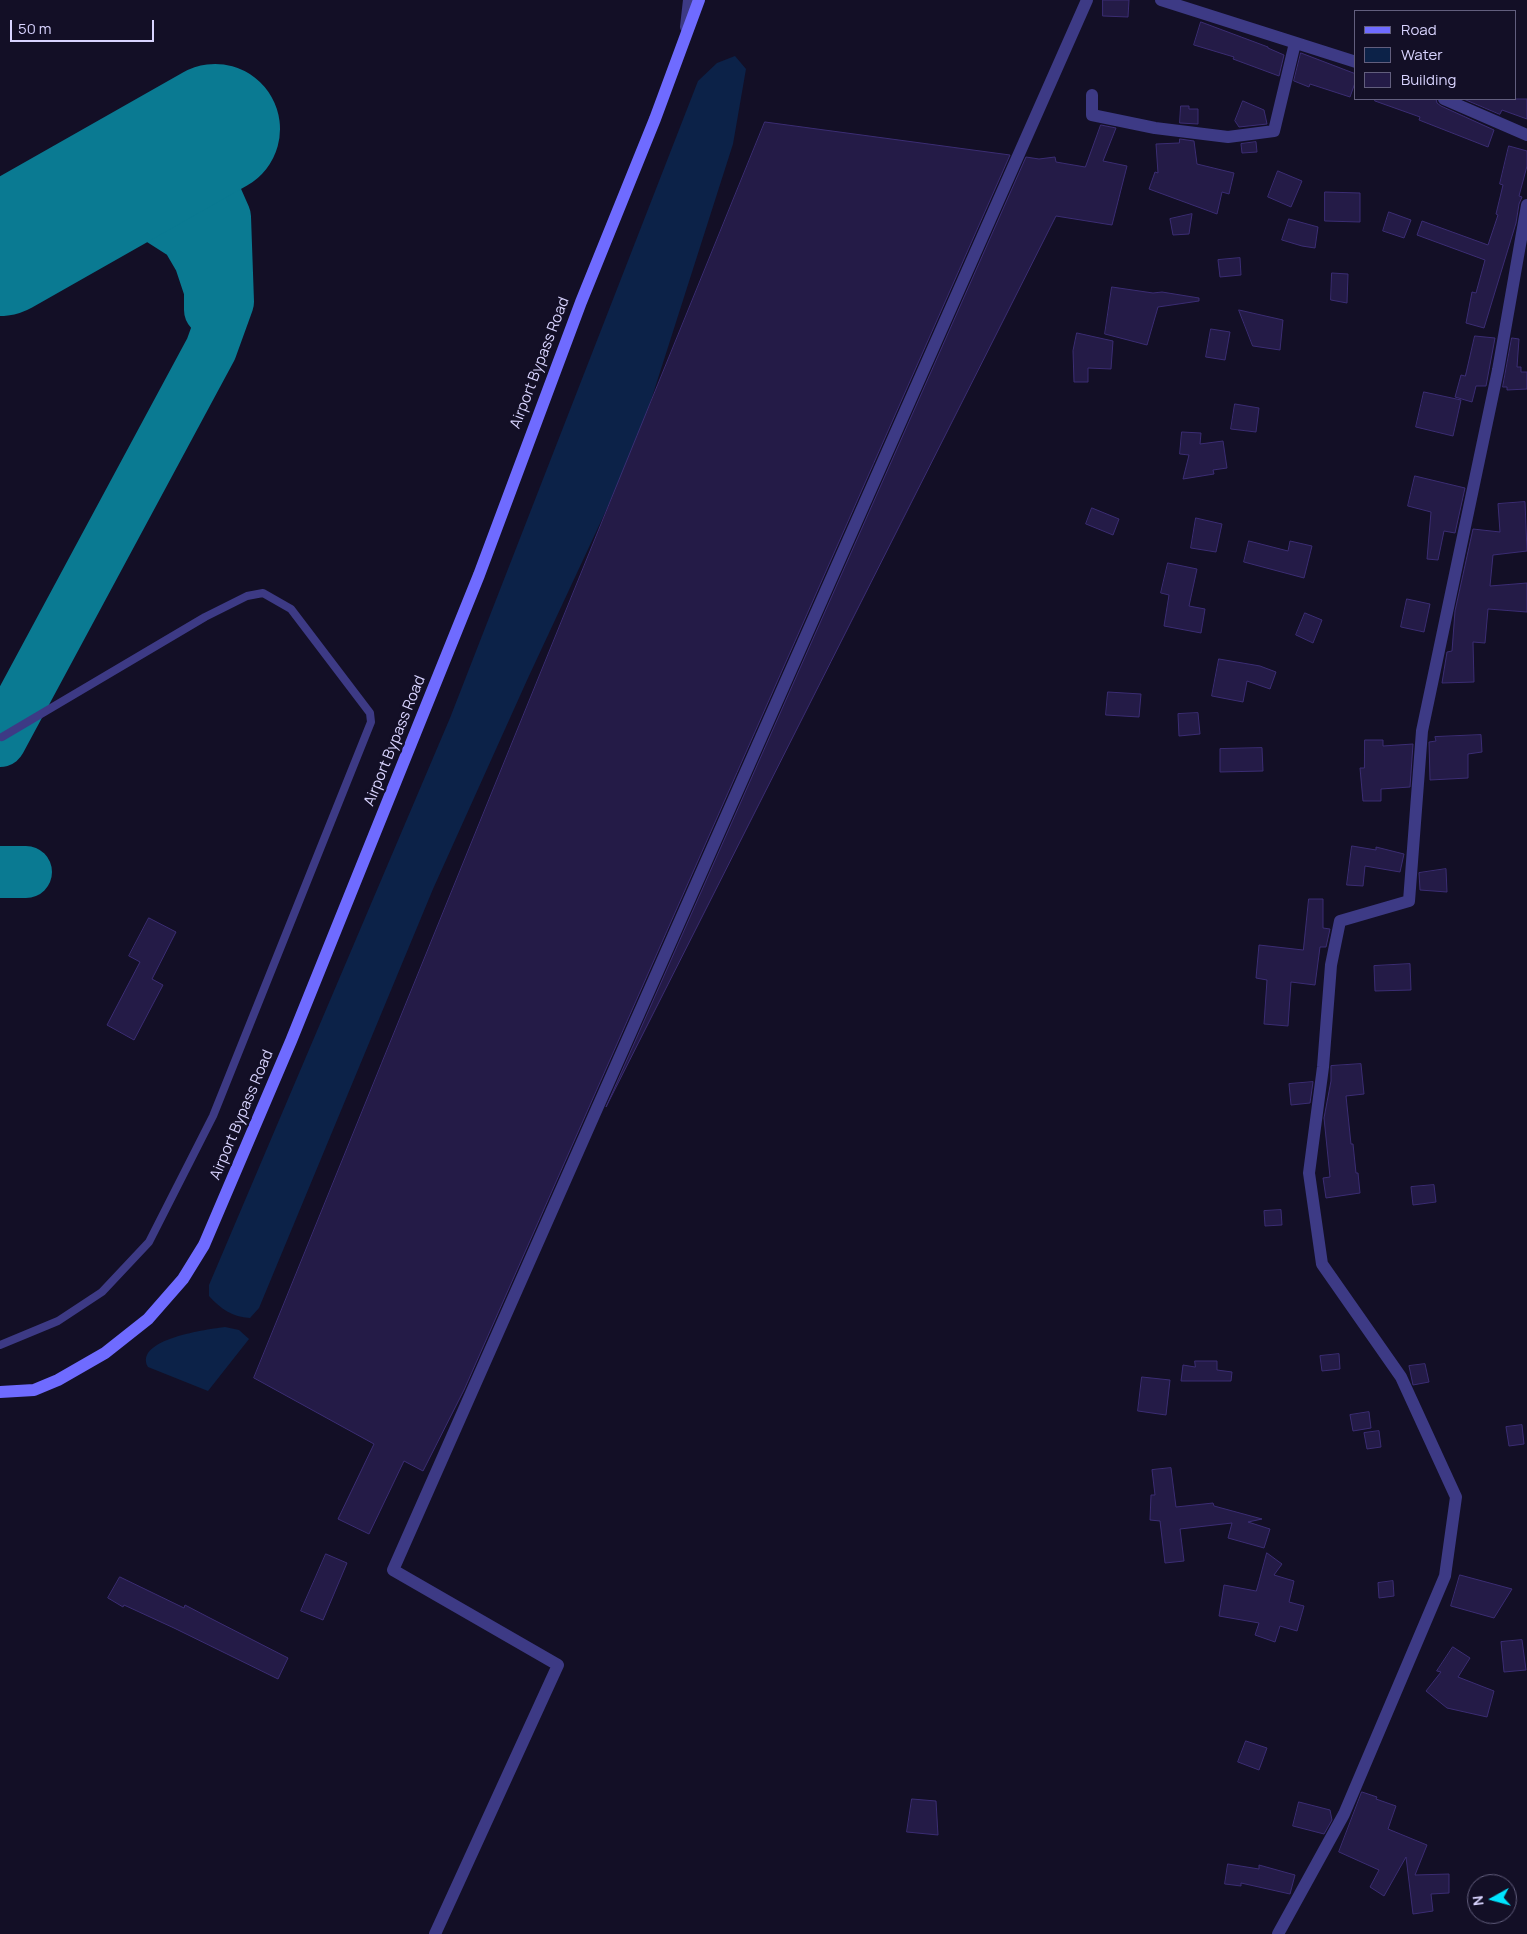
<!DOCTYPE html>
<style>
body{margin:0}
#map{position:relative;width:1527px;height:1934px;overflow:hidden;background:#130f26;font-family:Manrope,sans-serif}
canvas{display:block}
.legend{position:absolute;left:1354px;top:10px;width:162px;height:90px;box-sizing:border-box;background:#130f26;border:1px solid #625e7d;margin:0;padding:6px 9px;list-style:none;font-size:15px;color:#d9d4ff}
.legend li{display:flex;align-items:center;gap:10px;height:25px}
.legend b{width:25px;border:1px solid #625e7d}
.north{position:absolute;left:1467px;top:1874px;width:50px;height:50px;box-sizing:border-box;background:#130f26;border:1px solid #625e7d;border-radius:50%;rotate:263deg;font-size:14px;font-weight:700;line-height:20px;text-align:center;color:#d9d4ff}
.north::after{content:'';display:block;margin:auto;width:18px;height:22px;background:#00e5ff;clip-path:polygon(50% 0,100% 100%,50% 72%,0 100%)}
.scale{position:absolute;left:10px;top:20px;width:144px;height:22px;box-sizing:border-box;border:2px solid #d9d4ff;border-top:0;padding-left:6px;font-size:15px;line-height:18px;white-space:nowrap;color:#d9d4ff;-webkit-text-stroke:4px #130f26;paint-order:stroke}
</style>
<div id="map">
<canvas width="1527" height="1934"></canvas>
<ul class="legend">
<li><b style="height:6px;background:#6f6bff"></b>Road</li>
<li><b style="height:14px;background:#0c2248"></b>Water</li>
<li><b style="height:14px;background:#241b47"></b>Building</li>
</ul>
<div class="north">N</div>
<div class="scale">50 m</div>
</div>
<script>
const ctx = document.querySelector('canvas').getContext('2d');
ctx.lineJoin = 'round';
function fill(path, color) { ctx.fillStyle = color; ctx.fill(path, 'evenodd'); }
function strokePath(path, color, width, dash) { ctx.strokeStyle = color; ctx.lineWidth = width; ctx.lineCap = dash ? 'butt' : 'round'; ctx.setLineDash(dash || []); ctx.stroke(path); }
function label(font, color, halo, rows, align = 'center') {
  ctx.font = font + ' Manrope,sans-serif'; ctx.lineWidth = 5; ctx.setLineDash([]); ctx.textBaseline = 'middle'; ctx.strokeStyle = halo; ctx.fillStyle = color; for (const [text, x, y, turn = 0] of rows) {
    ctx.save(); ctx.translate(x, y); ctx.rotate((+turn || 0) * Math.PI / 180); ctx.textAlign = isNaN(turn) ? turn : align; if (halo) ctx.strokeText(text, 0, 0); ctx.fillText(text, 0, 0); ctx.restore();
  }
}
const water = new Path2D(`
 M735,56L746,69L733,144L637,444L528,678L433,889L259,1308L250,1318C232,1317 221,1309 209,1296V1285L450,718L698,81L717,63Z
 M225,1327L239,1330L249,1339L208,1391L148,1367C133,1339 209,1329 225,1327Z`);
const taxiway = new Path2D(`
 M75,208L112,203L150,213L186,236L200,260L210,290V310
 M0,741L211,349L228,302L225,217L192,142
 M0,872H26`);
const runway = new Path2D(`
 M0,251L215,129`);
const building = new Path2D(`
 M1103,0H1129L1128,17L1103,16Z
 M1201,22L1268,47V48L1284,55L1279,76L1233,59L1234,57L1194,45Z
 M1301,53L1356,74V80L1350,97L1310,84L1309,87L1294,81Z
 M1375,99H1436L1437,103L1441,106L1494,130L1488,147L1419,120L1420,117L1375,101Z
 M1464,99H1527V119L1502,110L1500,114Z
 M1243,101L1264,110L1267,124L1239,127L1235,121Z
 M1181,106H1189V109H1198V124L1180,123Z
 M765,122L1010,155L464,1390L423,1471L404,1461L369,1534L338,1519L374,1444L254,1378Z
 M1101,125L1116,128L1103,161L1127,166L1112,225L1056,216L606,1107L1026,157L1039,159L1055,157L1056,162L1085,167Z
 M1180,139L1194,141L1197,164L1234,173L1229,194L1222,192L1217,214L1149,189L1155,172L1158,173L1156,144L1179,143Z
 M1256,142L1257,152L1242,153L1241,144Z
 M1509,146L1527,151V166L1519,196L1522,197L1519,204L1516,223L1484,328L1466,323L1472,292L1476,293L1485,260L1417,235L1422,221L1488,245L1498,215L1496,214L1503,185L1500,184Z
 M1278,171L1302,181L1291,207L1268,197Z
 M1325,192L1360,193V222L1325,221Z
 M1389,212L1411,220L1404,238L1383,231Z
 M1192,214L1189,234L1173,235L1170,219Z
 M1289,219L1318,227L1315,248L1302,246L1282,240Z
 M1240,258L1241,275L1220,277L1218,260Z
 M1332,273L1348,274L1347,303L1331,300Z
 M1112,287L1153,293L1162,292L1199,298V301L1158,307L1147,345L1105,334Z
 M1239,310L1283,320L1280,350L1253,346Z
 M1211,329L1230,332L1225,360L1206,357Z
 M1077,333L1113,341L1111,369L1088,368V382H1074L1073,351Z
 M1475,336L1495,338L1486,386H1476L1472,402L1455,397L1461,375L1465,376Z
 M1512,338L1519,339L1517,367H1521V372H1527V389L1507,390V387H1503Z
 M1424,392L1461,400L1453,436L1416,427Z
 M1235,404L1259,408L1256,432L1231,429Z
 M1182,432L1201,433L1200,444L1223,441L1227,468L1213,470L1214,474L1183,479L1189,455L1180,454Z
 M1415,476L1465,488L1455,533L1444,531L1438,560L1427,559L1431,512L1408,506Z
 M1525,502L1527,551L1493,555L1490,586L1527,583V612L1488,609L1485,643L1473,642L1474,682L1442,683L1447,652L1452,651L1455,611L1473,529L1500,532L1498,504Z
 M1092,508L1119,519L1113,535L1086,524Z
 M1196,518L1222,524L1216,552L1191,548Z
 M1249,541L1288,551L1290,541L1312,546L1304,578L1244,562Z
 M1168,563L1197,569L1189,606L1205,609L1201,633L1164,626L1169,595L1161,593Z
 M1407,599L1430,604L1424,632L1401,627Z
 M1305,613L1322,620L1313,643L1296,635Z
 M1219,659L1260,666L1276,672L1270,689L1247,681L1243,702L1212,696Z
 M1108,692L1141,694L1139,717L1106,715Z
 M1198,713L1200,734L1179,736L1178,714Z
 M1481,735L1482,752L1468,754V778L1430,780L1429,742L1436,741L1435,737Z
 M1365,740H1383V746L1413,744L1410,787L1381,789V801H1363L1360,768H1364Z
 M1262,748L1263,771L1220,772V749Z
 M1352,846L1376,850V847L1404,854L1400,872L1365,866L1363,886L1347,885Z
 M1446,869L1447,892L1420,890L1419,873Z
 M1309,899H1323V928L1330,929L1326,947H1320L1315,985L1291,982L1288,1026L1264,1024L1267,980L1256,978L1259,945L1303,950Z
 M149,918L176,932L152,979L163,985L134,1040L107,1025L140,962L129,956Z
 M1410,964L1411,990L1375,991L1374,966Z
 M1361,1064L1364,1094L1346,1096L1351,1144H1353L1356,1173H1358L1360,1193L1326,1198L1323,1178L1330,1177L1324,1118L1331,1081V1066Z
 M1313,1082L1310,1103L1291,1105L1289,1084Z
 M1434,1185L1436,1202L1413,1205L1411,1187Z
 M1281,1210L1282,1225L1265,1226L1264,1211Z
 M1339,1354L1340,1369L1322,1371L1320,1356Z
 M1195,1361H1217V1370L1232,1372L1231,1381H1181L1183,1365L1195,1367Z
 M1425,1364L1429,1382L1413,1385L1409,1366Z
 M1142,1377L1170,1380L1166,1415L1138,1411Z
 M1369,1412L1371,1428L1353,1431L1350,1415Z
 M1522,1425L1524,1444L1509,1446L1506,1427Z
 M1379,1431L1381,1447L1367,1449L1364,1433Z
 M1171,1468L1176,1507L1213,1503L1214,1506L1262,1519L1248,1522L1270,1529L1264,1548L1228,1538L1232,1523L1180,1529L1184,1561L1165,1563L1160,1521L1150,1520L1151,1495H1155L1152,1470Z
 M1267,1553L1282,1564L1274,1575L1294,1581L1289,1602L1304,1606L1297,1631L1280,1626L1275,1642L1255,1635L1259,1623L1219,1616L1224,1585L1256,1591Z
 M326,1554L347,1563L323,1620L301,1611Z
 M1460,1575L1512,1589L1494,1618L1451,1606Z
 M120,1577L184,1608L185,1605L208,1617L288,1658L278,1679L174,1628L124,1605L123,1607L108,1598Z
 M1393,1581L1394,1596L1379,1598L1378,1583Z
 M1522,1640L1526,1670L1504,1672L1501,1642Z
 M1453,1647L1470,1658L1458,1677L1494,1691L1487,1717L1447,1708L1426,1691L1441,1672L1437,1671Z
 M1246,1741L1267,1748L1259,1770L1238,1762Z
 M1362,1792L1377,1797L1376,1799L1396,1806L1388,1829L1427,1845L1415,1875L1449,1874V1893L1431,1894L1433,1911L1413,1914L1406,1857L1384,1896L1370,1887L1379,1870L1339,1852Z
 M912,1799L936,1801L938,1835L907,1832Z
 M1299,1802L1330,1810L1332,1820L1324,1834L1293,1826Z
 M1228,1864L1259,1869V1865L1295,1875L1290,1894L1241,1883V1886L1225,1884Z`);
const lane = new Path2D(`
 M0,1345L58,1321L102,1292L149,1242L213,1116L371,722L370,713L291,609L263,593L247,596L205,617L2,737`);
const street = new Path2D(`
 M1161,0L1356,62
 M686,27L689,0
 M1092,95V115L1155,128L1228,137L1274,131L1295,43
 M1444,99L1527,135
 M435,1934L558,1665L393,1570L1087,0
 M1278,1934L1344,1814L1445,1576L1456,1497L1401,1377L1322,1264L1309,1173L1323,1067L1331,965L1340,921L1409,901L1422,731L1498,370L1527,205`);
const secondary = new Path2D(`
 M0,1392L34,1390L58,1380L105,1353L148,1319L183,1279L204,1245L291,1041L479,575L581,302L655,119L699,0`);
const streetNames = [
 ["Airport Bypass Road",540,363,-69],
 ["Airport Bypass Road",395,741,-68],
 ["Airport Bypass Road",242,1115,-67]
];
fill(water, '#0c2248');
strokePath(taxiway, '#0a7a92', 52);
strokePath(runway, '#0a7a92', 130);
fill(building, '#241b47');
strokePath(building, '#3b2d73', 1);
strokePath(lane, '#3d3a85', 8);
strokePath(street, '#3d3a85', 12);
strokePath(secondary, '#6f6bff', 12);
label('15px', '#d9d4ff', '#130f26', streetNames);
</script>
